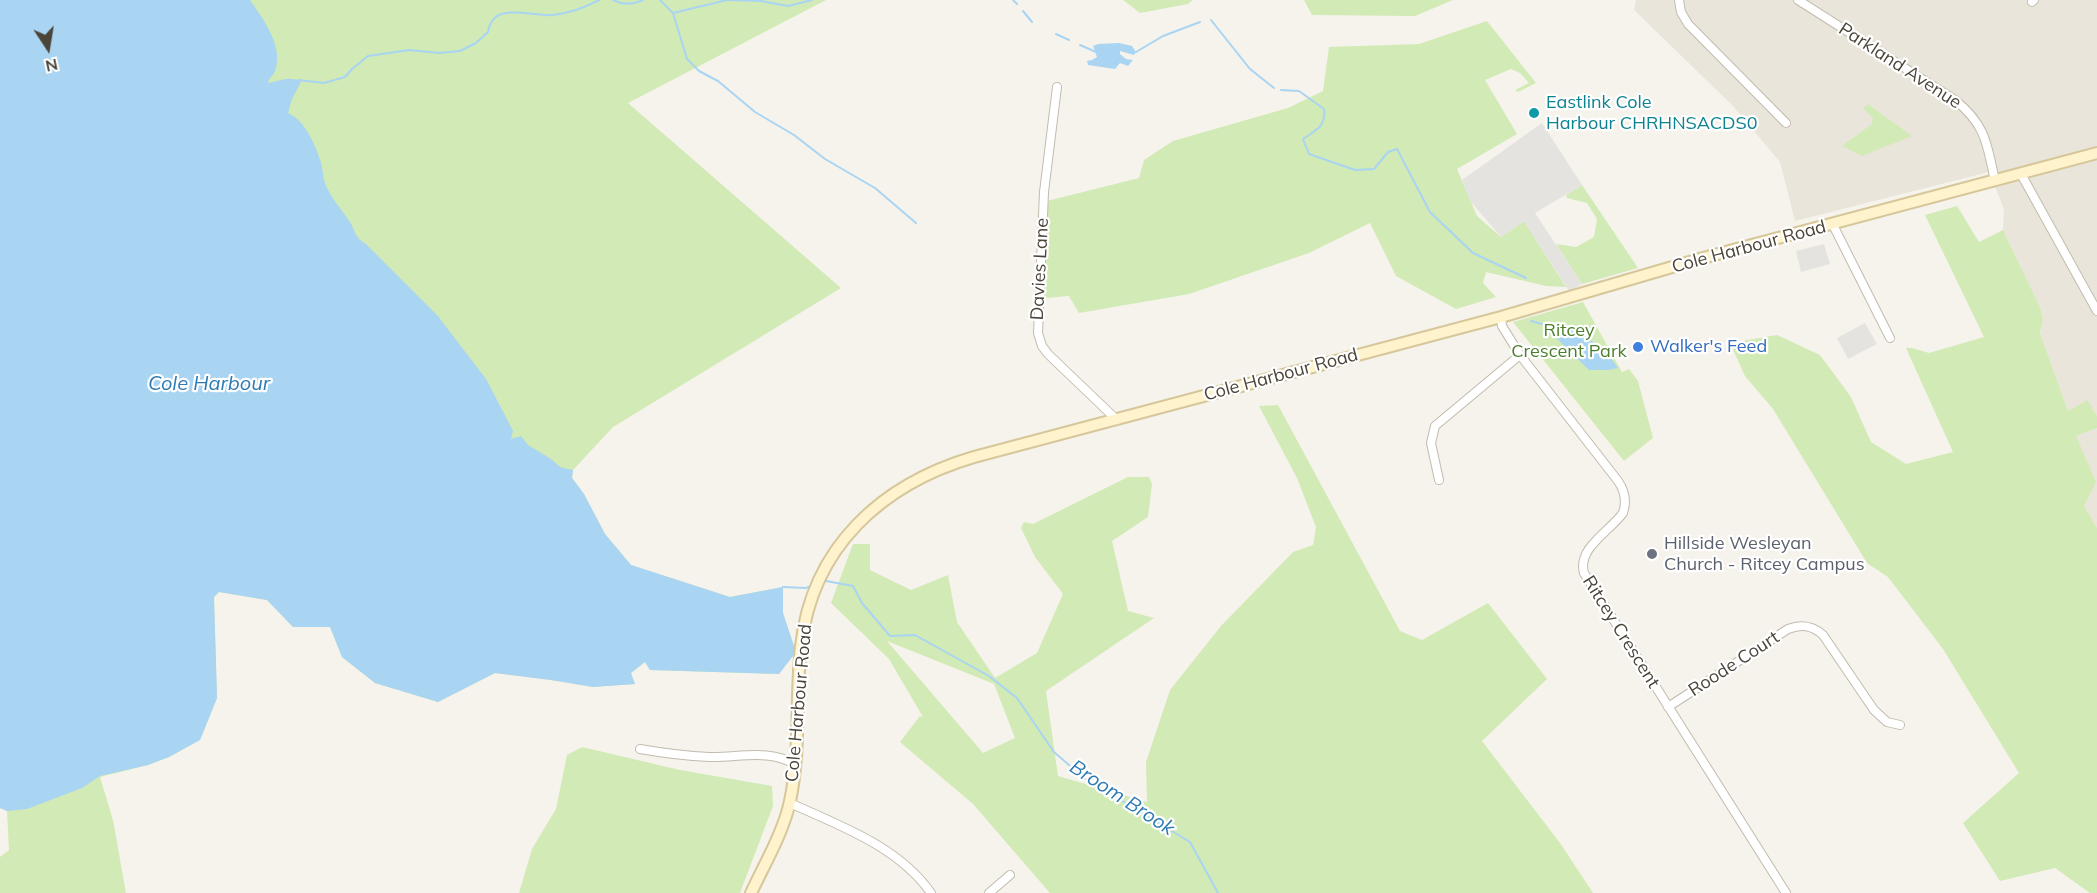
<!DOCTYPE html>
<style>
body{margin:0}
#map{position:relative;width:2097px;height:893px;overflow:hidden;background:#f6f3ec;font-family:Mulish,sans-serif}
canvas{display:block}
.north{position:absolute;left:18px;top:18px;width:60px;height:60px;-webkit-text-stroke:4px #fff;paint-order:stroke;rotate:168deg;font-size:16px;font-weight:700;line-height:24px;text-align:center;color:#4b4439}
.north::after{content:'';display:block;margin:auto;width:21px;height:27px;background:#4b4439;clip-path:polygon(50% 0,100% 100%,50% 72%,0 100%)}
</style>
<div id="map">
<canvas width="2097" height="893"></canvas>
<div class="north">N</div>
</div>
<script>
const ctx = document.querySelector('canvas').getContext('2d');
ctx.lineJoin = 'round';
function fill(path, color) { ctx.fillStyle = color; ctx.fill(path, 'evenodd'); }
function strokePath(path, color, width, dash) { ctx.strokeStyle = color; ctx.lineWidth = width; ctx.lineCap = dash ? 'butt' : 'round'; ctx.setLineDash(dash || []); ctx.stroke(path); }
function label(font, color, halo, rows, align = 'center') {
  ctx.font = font + ' Mulish,sans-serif'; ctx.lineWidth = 4.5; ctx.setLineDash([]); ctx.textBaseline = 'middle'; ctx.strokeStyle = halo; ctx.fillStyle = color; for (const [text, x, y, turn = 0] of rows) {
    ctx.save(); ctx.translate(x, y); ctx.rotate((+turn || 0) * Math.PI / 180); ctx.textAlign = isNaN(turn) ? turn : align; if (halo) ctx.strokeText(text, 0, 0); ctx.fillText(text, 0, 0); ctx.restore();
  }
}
const residential = new Path2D(`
 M1636,0H2097V416L2086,401L2068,411L2040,333L2043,319L2040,307L2003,230L2004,209L1989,172L1795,221L1780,162L1732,105L1634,10Z
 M2097,428V528L2084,506L2076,436Z`);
const green = new Path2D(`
 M0,0H826L628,103L841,288L613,427L573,470L572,478L584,494L605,534L631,565L730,597L783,587V613L796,652L779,674L650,670L645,662L631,673L635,684L593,687L551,680L495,673L438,702L375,683L342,657L330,627H293L267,600L219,592L214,597L217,698L200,740L169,757L148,765L100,777L113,820L126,893H0V857L9,850L7,811L0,808Z
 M1123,0H1193L1188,4L1140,13Z
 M1304,0H1453L1415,16L1312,15Z
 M1487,21L1536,83L1518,92L1515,90L1529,83L1520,73L1511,69L1485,80L1517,134L1457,169L1477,216L1501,237L1524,221L1566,287L1546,286L1486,272L1483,283L1496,297L1456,309L1396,276L1370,223L1309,253L1189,294L1079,313L1069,296L1045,298L1047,201L1139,178L1144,160L1173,141L1288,108L1323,91L1329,47L1419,44Z
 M1868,104L1912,136L1862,156L1842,146L1872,124L1873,118L1863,108Z
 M1582,185L1638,268L1582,284L1556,244L1576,247L1594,237L1597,219L1587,203L1567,198L1566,195Z
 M1957,206L1979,242L2003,230L2040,307L2043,319L2040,333L2068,411L2087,400L2097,416V428L2076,436L2096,482L2084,506L2097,528V893H2090L2055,868L2000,881L1963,823L2019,773L1943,649L1888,577L1867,563L1773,409L1745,376L1730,343L1777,335L1820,355L1851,397L1871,442L1906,464L1953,452L1906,348H1912L1929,353L1984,337L1925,215Z
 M1583,302L1622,372L1629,369L1638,381L1653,438L1624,461L1513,322Z
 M1278,405L1400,631L1422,640L1488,603L1547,679L1482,741L1560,843L1593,893H1050L973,804L900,742L920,716L923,717L889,659L831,603L853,544H870V570L911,590L948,575L957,622L995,678L1037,653L1063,594L1035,557L1021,528L1024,522L1033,524L1128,477H1149L1152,484L1148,517L1112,541L1128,611L1154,618L1046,691L1058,776L1147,802L1146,762L1170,690L1221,626L1293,552L1313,545L1316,527L1297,478L1259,406ZM887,641L994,684L1015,738L983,753Z
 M582,747L680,770L772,786L773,806L740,893H519L532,849L556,809L567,755Z`);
const parking = new Path2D(`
 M1542,123L1582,185L1535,213L1582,284L1569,291L1524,221L1501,237L1471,202L1462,180Z
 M1824,244L1830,264L1801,272L1796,251Z
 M1865,323L1877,344L1848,359L1837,338Z`);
const water = new Path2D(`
 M0,0H250C263,19 284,46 275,71C273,76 269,78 268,83C280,81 290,75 301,82L292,99L288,113C305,120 316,146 321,163C323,170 323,179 326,186C332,199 342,210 350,222C356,232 354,237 366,244L437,315L486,379L511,427L513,431L511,439L521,436L528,445L551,459L560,467L573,470L572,478L584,494L605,534L631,565L730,597L783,587V613L796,652L779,674L650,670L645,662L631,673L635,684L593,687L551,680L495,673L438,702L375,683L342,657L330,627H293L267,600L219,592L214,597L217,698L200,740L169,757L148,765L100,776L82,788L27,809L7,811L0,808Z
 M1119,43L1132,46L1136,52L1134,55L1120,51V54L1126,59L1133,60L1128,66L1120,63L1115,69L1088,65L1087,61L1092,60L1097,57L1093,46L1098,44Z
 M1542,324L1573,326L1607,353L1618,368L1608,370H1589Z`);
const stream = new Path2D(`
 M613,0C623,5 634,4 643,0
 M660,0L673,13L687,59L699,71L718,81L755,112L794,135L825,159L875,188L916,223
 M728,0L761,1L788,6L812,0
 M1013,0L1017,4
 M1023,11L1032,22
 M673,13L727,0
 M1211,20L1250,69L1274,88
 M1056,34L1069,40
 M1080,45L1096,52
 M1136,52L1163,36L1200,22
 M298,80L324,83L345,77L352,69L368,56L409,50L439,53L460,51L476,43L488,32C493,0 531,17 553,15C569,13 586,7 599,0
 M1281,90L1299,91L1324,109C1326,127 1316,130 1303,139L1309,154L1355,170L1374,169L1388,152L1397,149L1430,212L1473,253L1526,278
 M1531,321L1542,324
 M821,583L826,581L853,586L862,603L890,636L915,635L989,676L1017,698L1054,752L1084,778L1190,842L1218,893
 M783,587L806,588L813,585`);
const street = new Path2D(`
 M1679,0L1681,12L1688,24L1786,123
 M1798,0L1955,100C1986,125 1987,144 1995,181
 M2032,2L2034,0
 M1057,87L1044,192L1038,333L1042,346L1048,354L1117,420
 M2021,174L2097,311
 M1833,225L1890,338
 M1501,317L1502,326L1520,355L1618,481C1625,491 1627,501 1623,513C1610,531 1577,548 1584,573L1786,893
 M1439,480L1431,443L1435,426L1520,355
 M1668,707L1788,629C1801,624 1812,625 1823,635L1874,710L1887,722L1900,725
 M640,749C663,753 686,756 709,757C738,758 770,748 796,765
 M790,803C840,826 898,846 931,893
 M989,893L1010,875`);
const secondary = new Path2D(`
 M751,893C764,865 784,831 790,801C801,750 795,698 801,646C812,547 882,484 974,457L1501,317L1703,258L2097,153`);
const markers = [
 [1534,113,6,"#0f9aa8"],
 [1638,347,6,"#3f7fe0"],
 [1652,554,6,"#6b7280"]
];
const streetNames = [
 ["Parkland Avenue",1900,66,33],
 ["Cole Harbour Road",1749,247,-15],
 ["Davies Lane",1040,269,-87],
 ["Cole Harbour Road",1281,375,-15],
 ["Ritcey Crescent",1621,632,58],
 ["Roode Court",1734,664,-33],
 ["Cole Harbour Road",799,703,-85]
];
const cultureNames = [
 ["Eastlink Cole",1546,103],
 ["Harbour CHRHNSACDS0",1546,124]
];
const parkNames = [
 ["Ritcey",1569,331],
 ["Crescent Park",1569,352]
];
const shopNames = [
 ["Walker's Feed",1650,347]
];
const worshipNames = [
 ["Hillside Wesleyan",1664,544],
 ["Church - Ritcey Campus",1664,565]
];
const waterNames = [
 ["Cole Harbour",209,384],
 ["Broom Brook",1122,798,33]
];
fill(residential, '#eae5da');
fill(green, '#d2eab5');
fill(parking, '#e5e3e0');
fill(water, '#a9d4f2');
strokePath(stream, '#a9d4f2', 2);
strokePath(street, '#c2bbae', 10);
strokePath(secondary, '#d6c79b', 14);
strokePath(street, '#fff', 8);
strokePath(secondary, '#fff3cd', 10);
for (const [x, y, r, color] of markers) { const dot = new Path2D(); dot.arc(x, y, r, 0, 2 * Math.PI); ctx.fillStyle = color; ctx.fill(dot); strokePath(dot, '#fff', 2); }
label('18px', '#4b4439', '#fff', streetNames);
label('18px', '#0d838f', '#fff', cultureNames, 'left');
label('18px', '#4a7f2a', '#fff', parkNames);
label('18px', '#366cbe', '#fff', shopNames, 'left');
label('18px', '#5b616d', '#fff', worshipNames, 'left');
label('italic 20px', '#2e7ab2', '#fff', waterNames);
</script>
